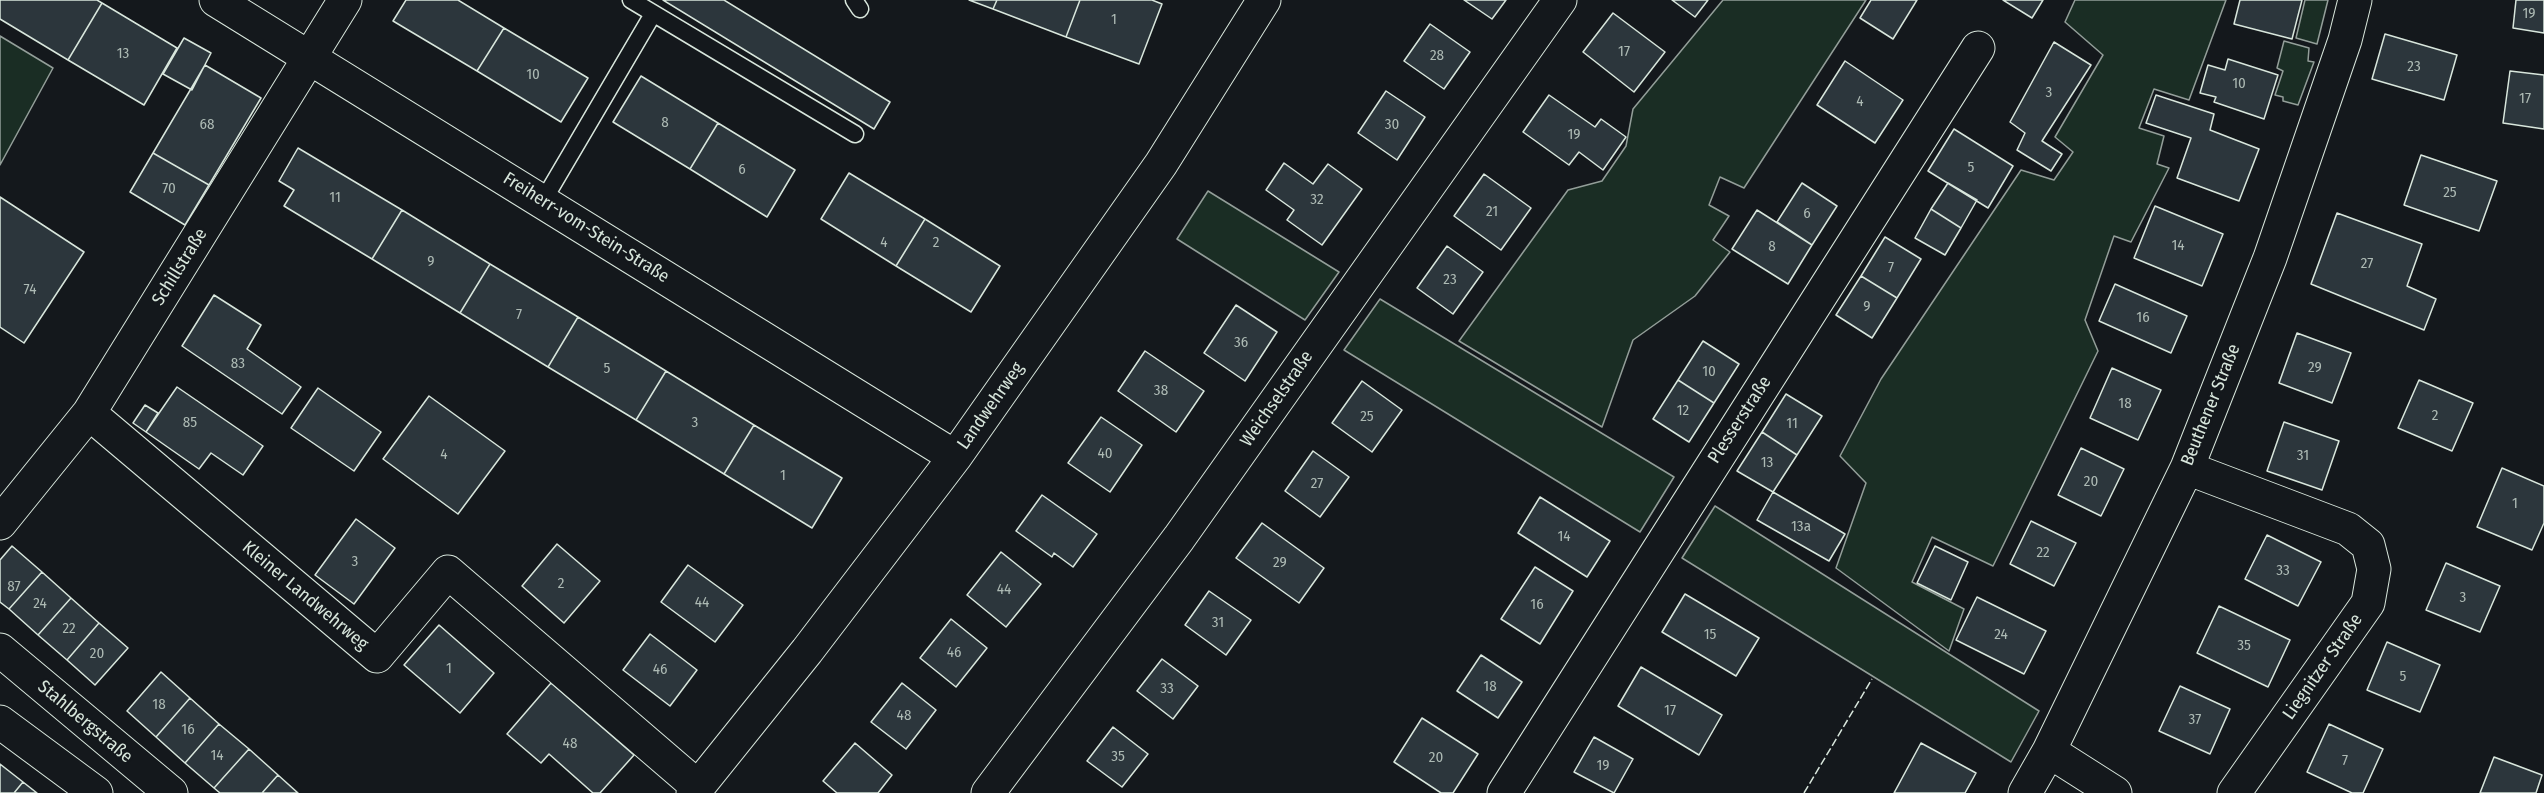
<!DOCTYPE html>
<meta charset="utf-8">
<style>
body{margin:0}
canvas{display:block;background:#14181c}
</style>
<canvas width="2544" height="793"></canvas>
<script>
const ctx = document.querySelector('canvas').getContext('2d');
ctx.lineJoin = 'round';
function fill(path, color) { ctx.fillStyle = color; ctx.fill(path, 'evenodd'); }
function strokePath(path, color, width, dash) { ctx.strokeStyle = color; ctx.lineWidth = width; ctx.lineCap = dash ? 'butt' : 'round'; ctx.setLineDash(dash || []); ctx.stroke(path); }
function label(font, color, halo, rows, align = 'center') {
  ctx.font = font + ' "Fira Sans Condensed",sans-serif'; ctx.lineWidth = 4.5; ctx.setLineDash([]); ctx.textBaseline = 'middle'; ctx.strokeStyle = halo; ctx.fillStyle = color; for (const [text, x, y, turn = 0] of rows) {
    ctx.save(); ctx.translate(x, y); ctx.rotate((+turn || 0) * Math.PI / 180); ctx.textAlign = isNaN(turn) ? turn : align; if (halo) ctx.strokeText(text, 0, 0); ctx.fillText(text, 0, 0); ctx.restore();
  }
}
const green = new Path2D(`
 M1723,0H1866L1744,188L1720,177L1709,205L1729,216L1713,240L1730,252L1695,296L1633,340L1602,427L1459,341L1568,190L1602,181L1626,146L1633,109Z
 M2075,0H2226L2189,100L2154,89L2139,128L2164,136L2157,164L2169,168L2131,242L2114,236L2085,320L2098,351L1993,566L1932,537L1912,582L1964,609L1949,651L1836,568L1866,483L1840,456L1881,379L2021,170L2054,180L2073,152L2055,137L2103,55L2065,22Z
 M2305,0H2328L2317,44L2296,38Z
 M0,36L53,68L0,165Z
 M2284,41L2309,48L2308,61L2314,62L2298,105L2283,101V97L2275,95L2283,71L2277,68Z
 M1208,191L1339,272L1305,320L1177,239Z
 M1380,299L1674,477L1640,532L1344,350Z
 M1715,506L2039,711L2011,762L1682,558Z`);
const building = new Path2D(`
 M0,0H97L102,3L68,60L0,19Z
 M406,0H458L504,28L477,71L393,21Z
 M663,0H724L890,102L874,129Z
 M969,0H997L993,9Z
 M997,0H1080L1066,37L993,9Z
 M1080,0H1152L1162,4L1139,64L1066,37Z
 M1464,0H1506L1492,19Z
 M1672,0H1708L1695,17Z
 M1871,0H1917L1893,39L1860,18Z
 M2003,0H2043L2032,18Z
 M2240,0H2302L2292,39L2234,24Z
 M2516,0H2544V33L2513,28Z
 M102,3L177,48L144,105L68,60Z
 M1613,13L1665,52L1634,92L1583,52Z
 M1430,24L1470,52L1444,89L1404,61Z
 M504,28L588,78L561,122L477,71Z
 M2385,34L2457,55L2444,100L2372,79Z
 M184,38L211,53L192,90L163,74Z
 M2054,42L2091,65L2042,141L2062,154L2051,171L2017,150L2025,133L2010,122Z
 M2228,59L2278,75L2264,119L2214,102L2216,97L2200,93L2208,65L2225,70Z
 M1845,61L1903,100L1875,143L1817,105Z
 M205,65L261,98L209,185L153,153Z
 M2510,71L2544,75V129L2503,123Z
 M641,76L718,123L690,169L613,122Z
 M1386,91L1425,117L1397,160L1358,133Z
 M1549,95L1595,127L1601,119L1626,137L1603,170L1579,152L1569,165L1523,132Z
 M2156,95L2214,114L2210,130L2259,149L2239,201L2177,178L2191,138L2146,123Z
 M718,123L795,170L767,217L690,169Z
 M1954,129L2013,166L1988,208L1928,171Z
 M298,148L402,210L372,259L284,206L294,190L279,181Z
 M153,153L209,185L185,225L130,192Z
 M2421,155L2497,181L2479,231L2404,205Z
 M1284,163L1313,184L1328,164L1362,189L1322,245L1287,220L1294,210L1266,190Z
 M849,173L925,219L896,266L821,219Z
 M1484,174L1531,208L1501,250L1454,216Z
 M1802,183L1837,206L1812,245L1777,222Z
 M1948,183L1977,200L1961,228L1931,209Z
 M0,197L84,252L24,343L0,327Z
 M2155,206L2223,234L2202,286L2134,258Z
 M1931,209L1961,228L1945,255L1915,238Z
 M402,210L490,264L460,313L372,259Z
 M1757,210L1812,245L1788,284L1732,249Z
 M2337,213L2422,244L2407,286L2436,299L2424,330L2311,284Z
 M925,219L1000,266L971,312L896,266Z
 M1885,237L1921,259L1897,298L1861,276Z
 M1447,246L1483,272L1453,314L1417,288Z
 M490,264L578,317L548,367L460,313Z
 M1861,276L1897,298L1872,338L1836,315Z
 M2115,284L2187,316L2171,353L2099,321Z
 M214,295L261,325L247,349L301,387L282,414L182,346Z
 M1236,305L1277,332L1245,381L1204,353Z
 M578,317L666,371L636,420L548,367Z
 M2297,333L2351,353L2332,403L2279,383Z
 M1703,341L1739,364L1714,403L1678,380Z
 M1145,351L1204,391L1176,432L1118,391Z
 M2112,368L2161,390L2138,440L2090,418Z
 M666,371L754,425L724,474L636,420Z
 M1678,380L1714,403L1689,442L1653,419Z
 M2419,380L2473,403L2452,451L2398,428Z
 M1362,381L1402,410L1372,452L1332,423Z
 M177,387L263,446L243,475L211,453L199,469L146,432Z
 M318,388L381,432L354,471L291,428Z
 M1786,394L1822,416L1797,455L1762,432Z
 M429,396L505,451L458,514L383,459Z
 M145,405L158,413L146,432L133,423Z
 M1101,417L1142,445L1110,492L1068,463Z
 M2284,422L2339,441L2322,490L2267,471Z
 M754,425L842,478L812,528L724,474Z
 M1762,432L1797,455L1773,492L1737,471Z
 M2081,448L2124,469L2101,516L2058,495Z
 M1313,451L1349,477L1320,517L1285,491Z
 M2502,468L2544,486V523L2532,550L2477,527Z
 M1773,492L1845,534L1829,561L1757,520Z
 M1042,495L1097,534L1073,567L1054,553L1052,557L1016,531Z
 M1540,497L1610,541L1587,577L1518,533Z
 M356,519L395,548L354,604L315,575Z
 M2031,521L2076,543L2054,586L2010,564Z
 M1262,523L1324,568L1299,603L1236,558Z
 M2267,535L2321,562L2298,606L2245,579Z
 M557,544L600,581L564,623L522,586Z
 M12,546L42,572L9,609L0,602V560Z
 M1935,546L1968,562L1951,600L1917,583Z
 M1001,552L1041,584L1006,627L967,595Z
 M2446,563L2500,586L2480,632L2426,610Z
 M688,565L743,605L715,642L661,602Z
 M1535,567L1573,591L1540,644L1501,619Z
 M42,572L71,598L38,635L9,609Z
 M1209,591L1251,620L1226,655L1185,625Z
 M1685,594L1759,638L1736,676L1662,632Z
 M1977,597L2046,631L2024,674L1956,640Z
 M71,598L99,623L67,660L38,635Z
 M2219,606L2290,640L2268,687L2197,653Z
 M951,619L987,648L956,687L920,658Z
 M99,623L128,648L95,685L67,660Z
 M439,625L494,673L460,713L404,665Z
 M650,634L697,670L670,706L623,670Z
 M2387,642L2440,665L2420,712L2367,690Z
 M1481,655L1522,682L1498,718L1457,691Z
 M1162,659L1198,686L1173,719L1137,691Z
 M1641,667L1722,715L1699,755L1618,706Z
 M161,672L190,698L156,737L127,711Z
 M551,683L634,755L600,793H593L549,754L541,763L507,734Z
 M902,683L936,710L906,749L871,722Z
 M2180,686L2230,709L2210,754L2159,731Z
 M190,698L219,724L185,763L156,737Z
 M1422,718L1478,754L1453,793H1441L1394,762Z
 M219,724L249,749L214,788L185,763Z
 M2329,724L2383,749L2363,793H2352L2307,772Z
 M1113,727L1148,754L1122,787L1087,761Z
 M1594,737L1633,759L1614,793L1574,772Z
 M855,743L892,775L878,793H837L823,781Z
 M1921,743L1976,773L1965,793H1894Z
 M249,749L278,775L262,793H220L214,788Z
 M2494,757L2542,775L2536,793H2480Z
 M0,764L23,782L14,793H0Z
 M278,775L298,793H262Z
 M23,782L37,793H14Z`);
const service = new Path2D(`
 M631,0L855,134
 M854,0L860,9
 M543,201L653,14`);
const minor = new Path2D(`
 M216,0L955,457
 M89,413L377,656L448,572L698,787
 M2187,468L2348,529L2368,545L2374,569L2368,603L2234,793
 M0,523L89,413L345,0
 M0,650L171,793
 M0,722L96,793
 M2049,751L2115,793
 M693,793L807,651L955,457L1161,164L1264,0
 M988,793L1179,538L1560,0
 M1504,793L1978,48
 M2025,793L2049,751L2187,468L2270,258L2345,40L2355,0`);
const fence = new Path2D(`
 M1804,793L1872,679`);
const numberNames = [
 ["19",2529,14],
 ["1",1114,20],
 ["17",1624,52],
 ["13",123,54],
 ["28",1437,56],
 ["23",2414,67],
 ["10",533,75],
 ["10",2239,84],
 ["3",2049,93],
 ["17",2525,99],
 ["4",1860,102],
 ["8",665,123],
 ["68",207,125],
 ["30",1392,125],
 ["19",1574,135],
 ["5",1971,168],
 ["6",742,170],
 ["70",169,189],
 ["25",2450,193],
 ["11",335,198],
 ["32",1317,200],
 ["21",1492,212],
 ["6",1807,214],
 ["4",884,243],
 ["2",936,243],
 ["14",2178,246],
 ["8",1772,247],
 ["9",431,262],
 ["27",2367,264],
 ["7",1891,268],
 ["23",1450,280],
 ["74",30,290],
 ["9",1867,307],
 ["7",519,315],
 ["16",2143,318],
 ["36",1241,343],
 ["83",238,364],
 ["29",2315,368],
 ["5",607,369],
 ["10",1709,372],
 ["38",1161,391],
 ["18",2125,404],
 ["12",1683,411],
 ["2",2435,416],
 ["25",1367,417],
 ["85",190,423],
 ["3",695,423],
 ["11",1792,424],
 ["40",1105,454],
 ["4",444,455],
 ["31",2303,456],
 ["13",1767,463],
 ["1",783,476],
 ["20",2091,482],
 ["27",1317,484],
 ["1",2515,504],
 ["13a",1801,527],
 ["14",1564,537],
 ["22",2043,553],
 ["3",355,562],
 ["29",1280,563],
 ["33",2283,571],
 ["2",561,584],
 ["87",14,587],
 ["44",1004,590],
 ["3",2463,598],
 ["44",702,603],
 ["24",40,604],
 ["16",1537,605],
 ["31",1218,623],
 ["22",69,629],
 ["15",1710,635],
 ["24",2001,635],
 ["35",2244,646],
 ["46",954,653],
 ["20",97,654],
 ["1",449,669],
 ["46",660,670],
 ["5",2403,677],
 ["18",1490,687],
 ["33",1167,689],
 ["18",159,705],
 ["17",1670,711],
 ["48",904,716],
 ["37",2195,720],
 ["16",188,730],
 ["48",570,744],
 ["14",217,756],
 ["35",1118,757],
 ["20",1436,758],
 ["7",2345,761],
 ["19",1603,766]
];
const streetNames = [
 ["Freiherr-vom-Stein-Straße",586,228,32],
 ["Schillstraße",180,267,-58],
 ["Weichselstraße",1277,399,-55],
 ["Beuthener Straße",2211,405,-68],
 ["Landwehrweg",991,406,-55],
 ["Plesserstraße",1740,420,-57],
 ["Kleiner Landwehrweg",305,596,40],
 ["Liegnitzer Straße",2323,667,-55],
 ["Stahlbergstraße",85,722,40]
];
fill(green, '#1a2d24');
strokePath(green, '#939e99', 1.5);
fill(building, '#2c363c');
strokePath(building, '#d8e6dc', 1.5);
strokePath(service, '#d8e6dc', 19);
strokePath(minor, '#d8e6dc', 35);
strokePath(service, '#14181c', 16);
strokePath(minor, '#14181c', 33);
strokePath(fence, '#d8e6dc', 1.5, [8, 3]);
label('15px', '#adbab4', null, numberNames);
label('18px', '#d8e6dc', '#14181c', streetNames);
</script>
